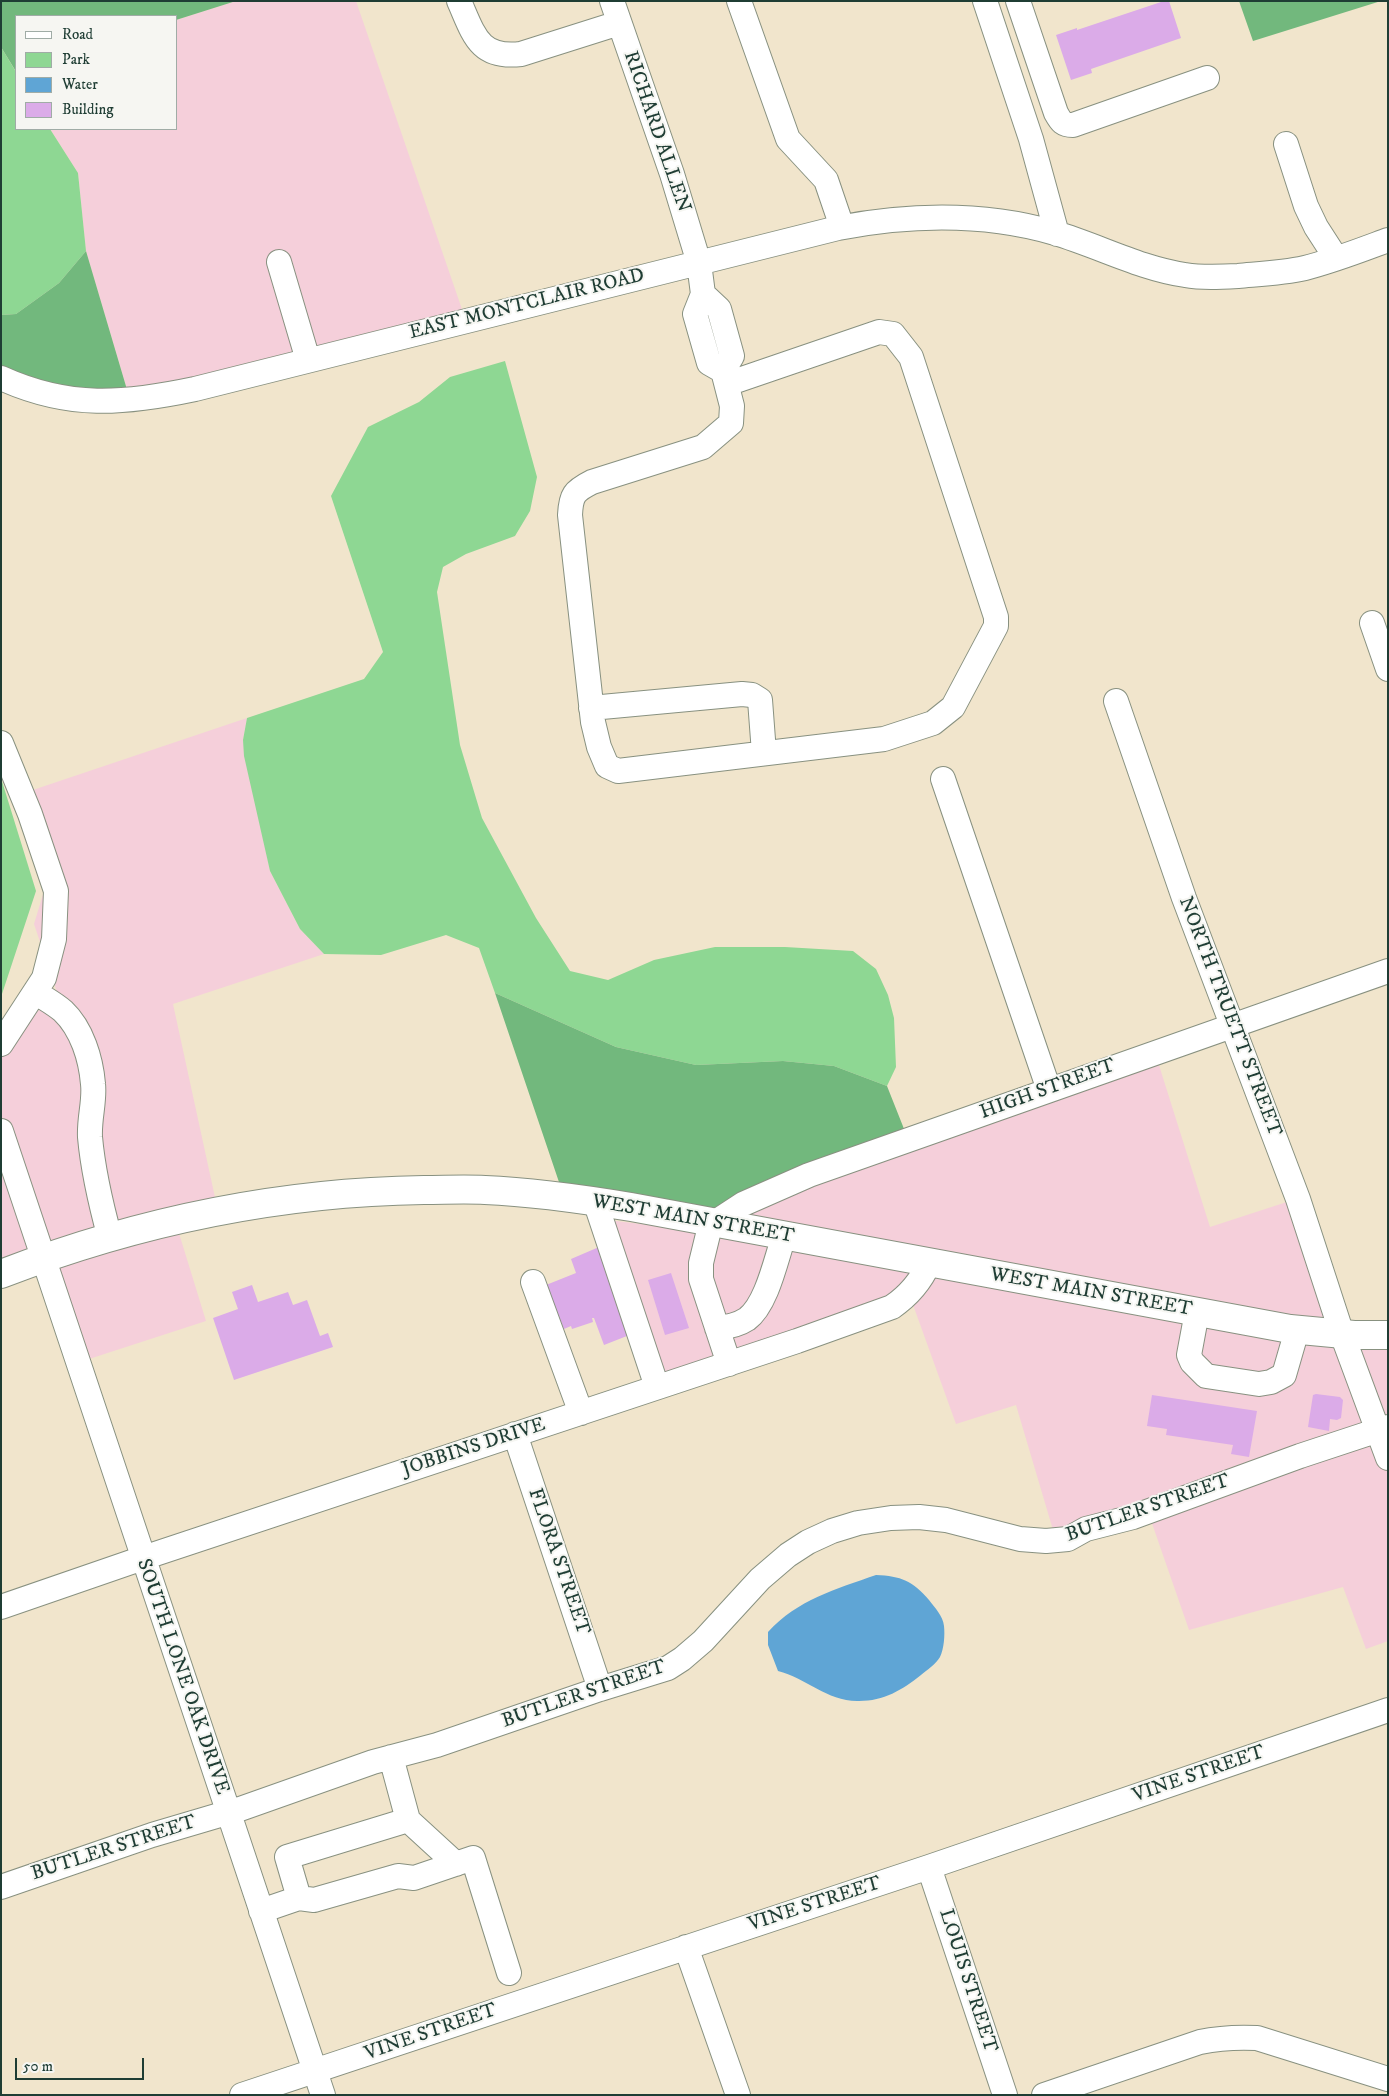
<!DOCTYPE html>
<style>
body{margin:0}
#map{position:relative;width:1389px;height:2096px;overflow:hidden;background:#f1e5cc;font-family:"IM FELL DW Pica",serif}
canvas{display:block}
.frame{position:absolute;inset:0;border:2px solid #1f3d34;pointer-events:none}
.legend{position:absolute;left:15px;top:15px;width:162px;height:115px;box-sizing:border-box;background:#f6f6f2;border:1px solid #a0aca6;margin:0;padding:6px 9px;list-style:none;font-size:15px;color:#1f3d34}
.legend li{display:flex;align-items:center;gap:10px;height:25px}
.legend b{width:25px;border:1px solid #a0aca6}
.scale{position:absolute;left:15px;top:2058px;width:129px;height:22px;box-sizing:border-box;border:2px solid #1f3d34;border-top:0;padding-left:6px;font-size:15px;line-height:18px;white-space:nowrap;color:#1f3d34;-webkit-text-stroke:4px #f6f6f2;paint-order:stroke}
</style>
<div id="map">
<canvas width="1389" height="2096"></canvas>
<div class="frame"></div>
<ul class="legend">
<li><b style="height:6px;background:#fff"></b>Road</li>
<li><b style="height:14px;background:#8ed793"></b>Park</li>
<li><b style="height:14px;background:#5fa5d5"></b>Water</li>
<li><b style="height:14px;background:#dbabe8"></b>Building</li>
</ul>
<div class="scale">50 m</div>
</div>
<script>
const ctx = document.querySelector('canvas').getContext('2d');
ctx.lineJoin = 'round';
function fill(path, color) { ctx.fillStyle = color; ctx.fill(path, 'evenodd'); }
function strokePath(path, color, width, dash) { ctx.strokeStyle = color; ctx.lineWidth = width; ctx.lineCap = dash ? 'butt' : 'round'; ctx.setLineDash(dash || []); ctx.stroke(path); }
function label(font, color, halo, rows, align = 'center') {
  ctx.font = font + ' "IM FELL DW Pica",serif'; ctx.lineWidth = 4; ctx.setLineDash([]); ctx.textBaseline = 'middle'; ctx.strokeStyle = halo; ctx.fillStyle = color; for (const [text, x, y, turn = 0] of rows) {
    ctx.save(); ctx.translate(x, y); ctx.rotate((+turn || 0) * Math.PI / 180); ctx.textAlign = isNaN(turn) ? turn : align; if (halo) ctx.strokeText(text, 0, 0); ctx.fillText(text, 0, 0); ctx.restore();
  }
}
const built = new Path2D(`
 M236,1H356L465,318L128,393L86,251L78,173L50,129H176V20Z
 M247,718L243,740L270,871L300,929L324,954L173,1004L216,1202L1,1263V1027L60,1001L34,924L44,891L15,796Z
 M1158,1062L1210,1227L1296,1199L1331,1323L727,1215Z
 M600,1219L689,1230L1388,1345V1641L1366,1649L1343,1587L1189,1630L1147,1509L1056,1540L1016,1405L956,1424L912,1302L656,1378Z
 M178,1230L206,1321L86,1360L54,1265Z`);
const green = new Path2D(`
 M1,47L16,72V129H50L78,173L86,251L59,283L16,314L1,315Z
 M505,361L537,477L530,511L515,536L466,554L443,567L437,592L460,745L482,818L536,918L570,971L608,980L654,960L715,947H785L853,951L876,969L888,995L894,1018L896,1067L887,1086L834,1066L783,1061L696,1065L616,1047L495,993L479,948L446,935L381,955L324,954L300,929L270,871L244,756L243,740L247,718L364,679L383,652L331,496L368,427L419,402L450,377Z
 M1,778L36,891L1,997Z`);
const forest = new Path2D(`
 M1,1H236L176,20V16H16V69L15,70L1,47Z
 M1239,1H1381L1253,41Z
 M86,251L128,393L1,382V315L16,314L59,283Z
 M495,993L616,1047L696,1065L783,1061L834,1066L887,1086L910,1144L727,1215L561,1188Z`);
const water = new Path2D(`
 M876,1575C901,1576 913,1581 929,1600C935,1608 943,1616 944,1626C945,1635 944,1649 940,1657C936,1664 927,1670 921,1675C902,1690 884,1701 859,1701C828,1702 806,1678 778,1671L768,1645V1632C797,1600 836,1589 876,1575Z`);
const building = new Path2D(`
 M1164,1H1169L1181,38L1091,69L1092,73L1071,80L1056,35L1077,28V30Z
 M599,1247L632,1334L604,1345L594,1318H592L593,1322L572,1329L571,1326L564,1329L546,1285L576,1273L571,1259Z
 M671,1273L689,1328L665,1335L648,1280Z
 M252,1285L258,1302L288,1292L293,1305L307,1300L320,1336L328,1333L333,1347L234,1380L213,1318L238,1309L232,1292Z
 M1316,1394L1340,1397L1343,1400L1341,1418L1337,1420L1330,1419L1329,1431L1308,1427L1313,1395Z
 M1152,1395L1257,1411L1249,1457L1231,1454L1233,1445L1166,1435L1167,1429L1147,1426Z`);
const minor = new Path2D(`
 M459,1C474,35 479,59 521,54L619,23
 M612,1L672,174L699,263L703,294L695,314L709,363L723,371L732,356L719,309L703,294
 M739,1L788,139L826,180L842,227
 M985,1L1031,139L1057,234
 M1018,1L1056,113C1061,122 1063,125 1073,125L1207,78
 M1286,144L1306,206L1316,227L1336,258
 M279,262L308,360
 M723,371L732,406L731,423L703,447L592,482C574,491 571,495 570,515L593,722L599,747L607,766L618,771L884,739L933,723L953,707L996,626V617L911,357L893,334L879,332L727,384
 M1,378C69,409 124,404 195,389L838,228C911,214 983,212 1055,233C1099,246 1139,268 1185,275C1202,278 1220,277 1238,276C1260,274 1283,273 1305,268C1333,261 1361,250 1388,240
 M1372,623L1388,669
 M1116,701L1184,898L1298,1199L1342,1334L1388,1458
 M591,708L742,694L752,695L760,700L764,753
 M1,743L30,814L56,891L54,939L44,978L1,1044
 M943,779L1049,1090
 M35,992C44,998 55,1004 63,1011C82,1029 91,1059 93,1084C95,1101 89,1118 90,1137C93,1171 101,1205 110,1238
 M1,1131L323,2095
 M595,1201L657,1387
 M711,1222L701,1263V1279L729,1364
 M714,1223L743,1204L809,1175L1388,971
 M533,1282L581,1413
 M1197,1312L1189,1355L1192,1362L1206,1376L1259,1384L1271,1382L1284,1375L1297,1330
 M717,1328C728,1327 738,1325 747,1319C767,1304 776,1259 784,1236
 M515,1434L600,1689
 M1,1607L143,1558L797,1341L892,1307C908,1296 921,1281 929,1263
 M408,1820L456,1864
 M929,1867L1005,2095
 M1,1887L152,1835L240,1809L373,1762L437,1745L600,1689L668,1668L682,1659L703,1641L760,1579L788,1555L808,1542L832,1531L858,1523L891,1518L919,1517L946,1520L1020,1539L1046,1541L1068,1539L1086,1529L1133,1517L1300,1456L1388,1427
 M299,1898L314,1900L398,1876L414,1878L473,1858L509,1973
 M261,1911L299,1898L287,1857L408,1820L391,1757
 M686,1947L738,2095
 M242,2095L929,1867L1388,1710
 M1044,2095L1200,2042C1219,2038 1237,2037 1257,2038L1388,2079`);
const major = new Path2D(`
 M1,1274C136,1222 279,1192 424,1190C444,1190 465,1189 485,1190C533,1192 582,1199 631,1207L1290,1329L1354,1335H1388`);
const streetNames = [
 ["RICHARD ALLEN",656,132,71],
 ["EAST MONTCLAIR ROAD",527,305,-14],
 ["NORTH TRUETT STREET",1229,1017,69],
 ["HIGH STREET",1048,1090,-20],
 ["WEST MAIN STREET",693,1220,10],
 ["WEST MAIN STREET",1091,1293,10],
 ["JOBBINS DRIVE",474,1448,-18],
 ["BUTLER STREET",1148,1509,-19],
 ["FLORA STREET",558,1562,71],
 ["SOUTH LONE OAK DRIVE",182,1677,71],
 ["BUTLER STREET",584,1695,-19],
 ["VINE STREET",1199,1775,-19],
 ["BUTLER STREET",114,1849,-18],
 ["VINE STREET",815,1905,-18],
 ["LOUIS STREET",967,1981,72],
 ["VINE STREET",431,2033,-19]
];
fill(built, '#f5cfda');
fill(green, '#8ed793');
fill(forest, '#72b87d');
fill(water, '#5fa5d5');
fill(building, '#dbabe8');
strokePath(minor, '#889180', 26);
strokePath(major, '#889180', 30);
strokePath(minor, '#fff', 24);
strokePath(major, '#fff', 28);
label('20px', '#1f3d34', '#f6f6f2', streetNames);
</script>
